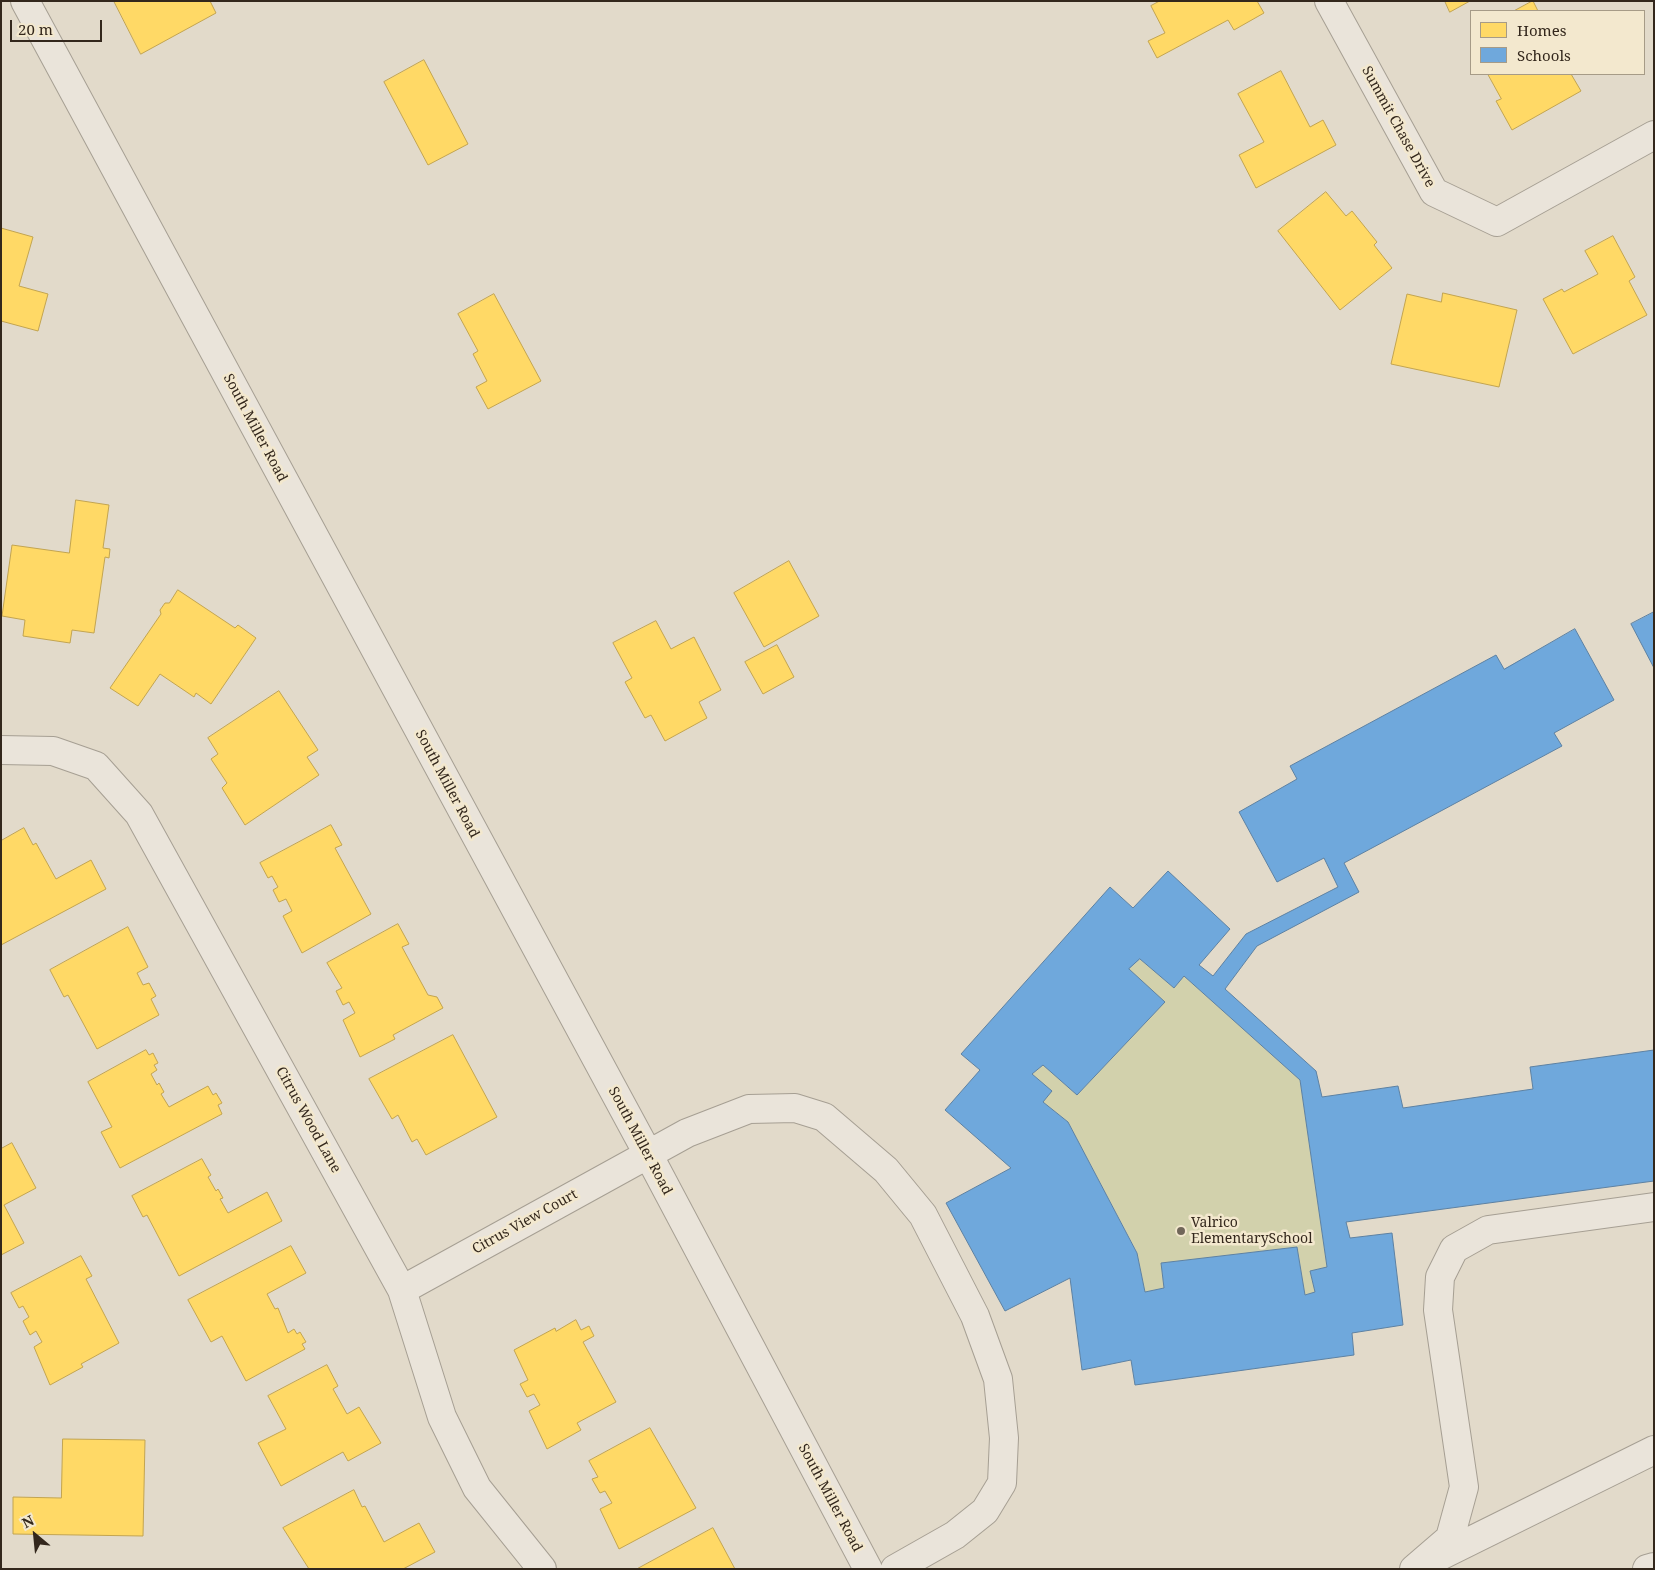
<!DOCTYPE html>
<style>
body{margin:0}
#map{position:relative;width:1655px;height:1570px;overflow:hidden;background:#e2daca;font-family:"Noto Serif",serif}
canvas{display:block}
.frame{position:absolute;inset:0;border:2px solid #33271c;pointer-events:none}
.legend{position:absolute;left:1470px;top:10px;width:175px;height:65px;box-sizing:border-box;background:#f3e8ce;border:1px solid #a69b87;margin:0;padding:6px 9px;list-style:none;font-size:15px;color:#33271c}
.legend li{display:flex;align-items:center;gap:10px;height:25px}
.legend b{width:25px;border:1px solid #a69b87}
.north{position:absolute;left:10px;top:1510px;width:50px;height:50px;-webkit-text-stroke:4px #f3e8ce;paint-order:stroke;rotate:332deg;font-size:14px;font-weight:700;line-height:20px;text-align:center;color:#33271c}
.north::after{content:'';display:block;margin:auto;width:18px;height:22px;background:#33271c;clip-path:polygon(50% 0,100% 100%,50% 72%,0 100%)}
.scale{position:absolute;left:10px;top:20px;width:92px;height:22px;box-sizing:border-box;border:2px solid #33271c;border-top:0;padding-left:6px;font-size:15px;line-height:18px;white-space:nowrap;color:#33271c;-webkit-text-stroke:4px #f3e8ce;paint-order:stroke}
</style>
<div id="map">
<canvas width="1655" height="1570"></canvas>
<div class="frame"></div>
<ul class="legend">
<li><b style="height:14px;background:#ffd966"></b>Homes</li>
<li><b style="height:14px;background:#6fa8dc"></b>Schools</li>
</ul>
<div class="north">N</div>
<div class="scale">20 m</div>
</div>
<script>
const ctx = document.querySelector('canvas').getContext('2d');
ctx.lineJoin = 'round';
function fill(path, color) { ctx.fillStyle = color; ctx.fill(path, 'evenodd'); }
function strokePath(path, color, width, dash) { ctx.strokeStyle = color; ctx.lineWidth = width; ctx.lineCap = dash ? 'butt' : 'round'; ctx.setLineDash(dash || []); ctx.stroke(path); }
function label(font, color, halo, rows, align = 'center') {
  ctx.font = font + ' "Noto Serif",serif'; ctx.lineWidth = 5; ctx.setLineDash([]); ctx.textBaseline = 'middle'; ctx.strokeStyle = halo; ctx.fillStyle = color; for (const [text, x, y, turn = 0] of rows) {
    ctx.save(); ctx.translate(x, y); ctx.rotate((+turn || 0) * Math.PI / 180); ctx.textAlign = isNaN(turn) ? turn : align; if (halo) ctx.strokeText(text, 0, 0); ctx.fillText(text, 0, 0); ctx.restore();
  }
}
const green = new Path2D(`
 M1140,959L1174,988L1184,976L1300,1080L1327,1267L1310,1271L1315,1292L1305,1295L1297,1247L1161,1263L1164,1288L1145,1292L1137,1252L1068,1122L1043,1102L1051,1091L1032,1074L1043,1065L1077,1095L1164,1002L1129,969Z`);
const homes = new Path2D(`
 M114,1H210L216,13L141,54Z
 M1160,1H1257L1264,13L1234,30L1228,20L1157,58L1148,41L1165,33L1151,6Z
 M1445,1H1470L1450,12Z
 M1533,1L1538,11H1514Z
 M424,60L468,144L428,165L384,82Z
 M1281,71L1310,127L1323,120L1336,145L1256,188L1239,155L1264,142L1238,94Z
 M1488,74H1571L1581,91L1512,130L1496,101L1501,99Z
 M1326,192L1346,216L1352,211L1377,242L1374,245L1392,268L1340,310L1278,231Z
 M1,228L33,237L19,286L48,294L38,331L1,321Z
 M1613,236L1635,277L1629,281L1647,315L1573,354L1543,299L1562,289L1564,292L1598,274L1585,251Z
 M1443,293L1517,310L1499,387L1391,364L1407,294L1441,302Z
 M494,294L541,381L488,409L476,387L487,381L473,354L478,351L458,314Z
 M76,500L109,505L103,548L110,549L109,558L105,557L94,633L72,630L70,643L23,636L25,620L2,616L12,545L69,553Z
 M789,561L819,616L764,647L734,593Z
 M178,590L235,628L238,625L256,638L211,704L196,693L194,697L160,674L138,706L110,688L161,614L160,610L165,603H169Z
 M656,621L671,649L694,637L721,690L699,702L707,718L665,741L651,715L645,718L625,682L632,678L613,643Z
 M777,645L794,677L763,694L745,662Z
 M279,691L318,750L307,757L319,775L245,825L222,788L227,783L211,759L218,754L208,738Z
 M331,825L342,845L335,848L371,914L302,953L283,916L292,911L286,899L279,902L273,890L278,887L272,876L268,878L260,863Z
 M24,828L33,845L36,843L56,879L91,860L106,889L1,945V841Z
 M398,924L409,944L402,947L428,995L437,997L443,1008L393,1035L395,1039L360,1057L343,1020L355,1013L349,1002L343,1005L336,991L342,988L327,963Z
 M128,927L148,967L137,973L143,985L149,983L156,996L151,999L159,1015L97,1049L68,995L64,997L50,970Z
 M453,1035L497,1117L426,1155L417,1139L412,1142L398,1115L392,1119L369,1079Z
 M146,1050L149,1055L153,1053L158,1063L154,1065L157,1070L151,1074L157,1085L159,1083L164,1092L161,1094L169,1107L208,1086L213,1095L216,1093L222,1103L218,1105L222,1114L120,1168L101,1132L112,1127L88,1082Z
 M12,1143L36,1188L4,1205L24,1243L1,1255V1149Z
 M202,1159L211,1175L208,1177L216,1191L218,1189L223,1198L220,1199L228,1213L267,1192L282,1221L179,1276L147,1215L143,1217L132,1196Z
 M291,1246L306,1273L267,1294L275,1309L278,1308L288,1333L294,1329L297,1334L300,1332L306,1342L302,1344L305,1349L246,1381L222,1336L211,1342L188,1300Z
 M81,1256L92,1276L86,1279L119,1343L81,1364L83,1367L50,1385L34,1347L42,1342L36,1331L30,1335L23,1321L29,1317L23,1306L19,1308L11,1293Z
 M576,1320L581,1330L589,1326L594,1336L583,1342L616,1402L577,1423L581,1430L547,1449L529,1411L540,1405L534,1394L527,1397L520,1384L528,1380L514,1350L555,1328L556,1331Z
 M327,1365L338,1386L333,1389L347,1414L359,1407L381,1443L348,1461L343,1452L281,1486L258,1443L286,1429L268,1396Z
 M650,1428L696,1508L619,1549L600,1509L612,1503L605,1491L600,1493L592,1479L598,1477L589,1461Z
 M63,1439L145,1440L143,1536L13,1534V1497L61,1498Z
 M354,1490L362,1507L365,1506L384,1542L419,1523L435,1552L403,1569H309L283,1528Z
 M713,1528L735,1569H637Z`);
const schools = new Path2D(`
 M1654,612V668L1631,624Z
 M1575,629L1614,700L1554,733L1562,746L1344,863L1359,892L1257,946L1225,989L1316,1071L1322,1097L1398,1086L1403,1108L1533,1089L1530,1067L1654,1050V1181L1346,1222L1350,1238L1392,1233L1403,1325L1352,1333L1354,1355L1135,1385L1131,1360L1082,1370L1070,1278L1005,1311L946,1203L1011,1168L945,1110L980,1070L961,1054L1110,887L1133,908L1168,871L1230,929L1199,965L1213,976L1246,934L1338,887L1324,858L1277,882L1239,812L1297,779L1290,766L1496,655L1504,669ZM1140,959L1174,988L1184,976L1300,1080L1327,1267L1310,1271L1315,1292L1305,1295L1297,1247L1161,1263L1164,1288L1145,1292L1137,1253L1068,1122L1043,1102L1052,1091L1032,1074L1043,1065L1077,1095L1165,1002L1129,969Z`);
const minor = new Path2D(`
 M25,1L648,1154L868,1569
 M1329,1L1434,192L1497,222L1654,135
 M1,750L53,751L96,766L139,814L402,1290L442,1417L477,1488L542,1569
 M402,1290L687,1133L749,1109L795,1108L824,1117L886,1170L923,1215L975,1316L998,1379L1004,1438L1002,1483L985,1511L955,1535L895,1569
 M1436,1558L1654,1450
 M1414,1569L1450,1538L1464,1487L1438,1310L1440,1277L1454,1249L1488,1230L1654,1207
 M1647,1569L1654,1567`);
const markers = [
 [1181,1231,5,"#706659"]
];
const streetNames = [
 ["Summit Chase Drive",1398,127,61],
 ["South Miller Road",255,428,62],
 ["South Miller Road",447,784,62],
 ["Citrus Wood Lane",308,1120,61],
 ["South Miller Road",640,1141,62],
 ["Citrus View Court",525,1222,-29],
 ["South Miller Road",830,1498,62]
];
const poiNames = [
 ["Valrico",1191,1223],
 ["ElementarySchool",1191,1239]
];
fill(green, '#d2d1ac');
fill(homes, '#ffd966');
strokePath(homes, '#c2a450', 1);
fill(schools, '#6fa8dc');
strokePath(schools, '#5d81a2', 1);
strokePath(minor, '#a69f93', 30);
strokePath(minor, '#eae4da', 28);
for (const [x, y, r, color] of markers) { const dot = new Path2D(); dot.arc(x, y, r, 0, 2 * Math.PI); ctx.fillStyle = color; ctx.fill(dot); strokePath(dot, '#f3e8ce', 2); }
label('14px', '#33271c', '#f3e8ce', streetNames);
label('14px', '#33271c', '#f3e8ce', poiNames, 'left');
</script>
